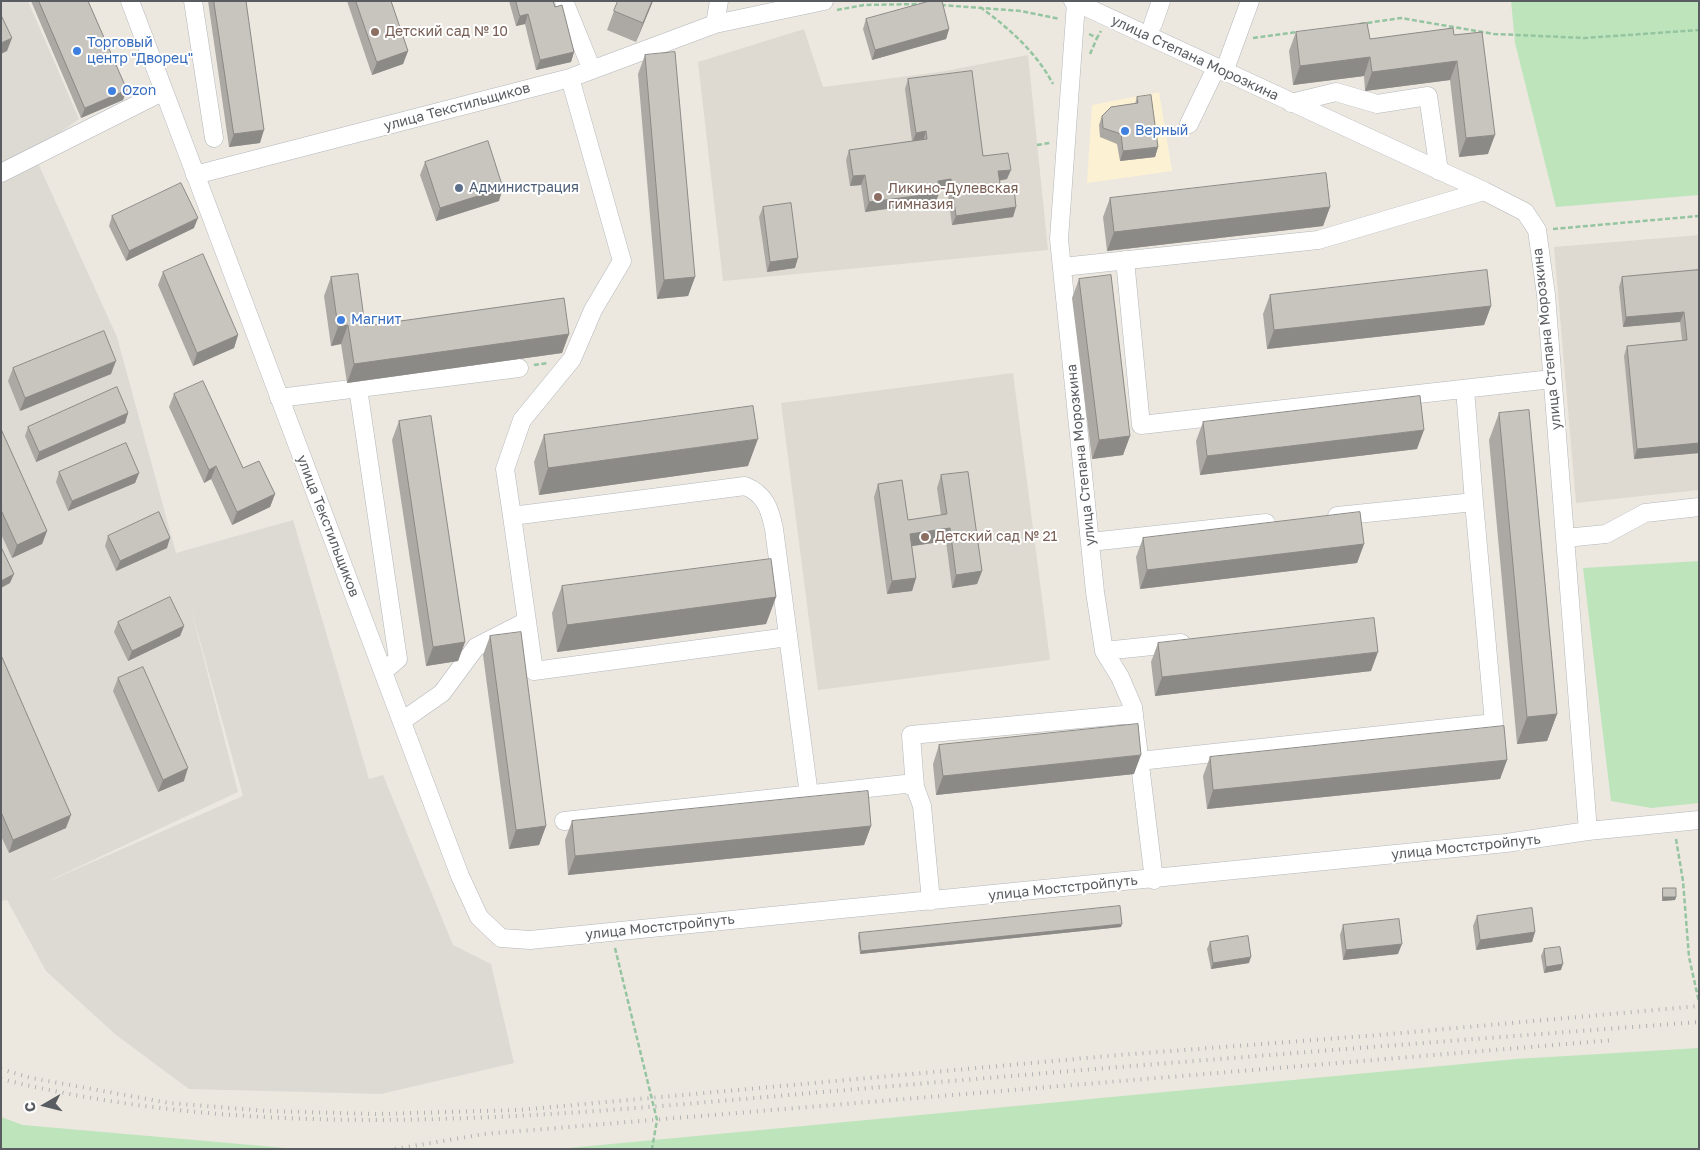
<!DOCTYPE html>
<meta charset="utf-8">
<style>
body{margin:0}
#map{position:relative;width:1700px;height:1150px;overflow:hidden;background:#ece8e0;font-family:"Golos Text",sans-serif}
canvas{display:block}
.frame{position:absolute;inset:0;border:2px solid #595d61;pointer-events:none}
.north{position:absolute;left:20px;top:1080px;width:50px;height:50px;-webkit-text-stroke:4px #fff;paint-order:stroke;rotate:262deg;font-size:14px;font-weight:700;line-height:20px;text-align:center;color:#595d61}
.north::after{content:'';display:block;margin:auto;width:18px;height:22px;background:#595d61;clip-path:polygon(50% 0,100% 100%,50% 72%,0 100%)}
</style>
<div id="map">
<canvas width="1700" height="1150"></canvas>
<div class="frame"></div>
<div class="north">С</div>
</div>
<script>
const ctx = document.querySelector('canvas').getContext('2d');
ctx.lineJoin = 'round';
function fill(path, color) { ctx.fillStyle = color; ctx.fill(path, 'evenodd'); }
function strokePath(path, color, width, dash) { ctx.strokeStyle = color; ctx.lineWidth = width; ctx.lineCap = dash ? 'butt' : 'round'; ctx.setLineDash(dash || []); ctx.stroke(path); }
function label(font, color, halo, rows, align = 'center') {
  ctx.font = font + ' "Golos Text",sans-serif'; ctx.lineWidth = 4; ctx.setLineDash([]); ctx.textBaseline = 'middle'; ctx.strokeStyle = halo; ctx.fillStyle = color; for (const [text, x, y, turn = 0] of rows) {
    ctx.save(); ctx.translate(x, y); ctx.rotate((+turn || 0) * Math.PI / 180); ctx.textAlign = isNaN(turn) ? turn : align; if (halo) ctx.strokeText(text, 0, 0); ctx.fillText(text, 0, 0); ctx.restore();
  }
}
const commercial = new Path2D(`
 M1159,92L1172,171L1087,183L1092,105Z`);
const industrial = new Path2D(`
 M1,1H28L79,119L33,152L117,337L176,553L293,520L369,779L383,775L453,945L491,964L514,1063L381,1094L189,1089L116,1035L46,971L7,900L1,901ZM190,605L243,796L40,885L238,792Z`);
const education = new Path2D(`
 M804,29L823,87L940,72L1028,55L1048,250L723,281L698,62Z
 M1699,235V490L1576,503L1554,247Z
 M1013,373L1050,660L818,690L781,403Z`);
const green = new Path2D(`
 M1511,1H1699V195L1556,207L1515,43Z
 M1699,561V803L1651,808L1611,801L1583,568Z
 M1699,1048V1149H558L1516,1059Z
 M1,1117L23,1125L297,1149H1Z`);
const path = new Path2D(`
 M941,5L1021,11L1060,19
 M980,7C1009,28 1036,52 1053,84
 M837,10L864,5L923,4
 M1360,24L1401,18L1494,34L1585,38L1699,30
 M1089,34L1097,38L1101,31
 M1253,38L1297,32
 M1090,54L1097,38
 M1037,145L1050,143
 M1553,229L1699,216
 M534,365L548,363
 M1676,839L1683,881L1689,957L1699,1002
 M615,948L657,1120L652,1149`);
const minor = new Path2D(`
 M130,1L460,876L479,917L501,938L530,940L1506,843L1588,831L1699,820
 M193,1L214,138
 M564,1L592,70
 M1073,1L1484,191L1525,212L1537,230L1546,295L1588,831
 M1076,3L1059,239L1095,592L1104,651L1120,677L1133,707L1154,880
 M715,24L719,1
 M1153,24L1161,1
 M1224,72L1250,1
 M1291,103L1336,92L1377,104L1428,96L1439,171
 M1189,124L1216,68
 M1,173L164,91
 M195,175L570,78L715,24L824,1
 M1125,260L1141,425L1552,379
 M1062,267L1318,240L1484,191
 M358,388L398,659L383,672
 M279,398L519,368
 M512,516L505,469L522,420L572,359L593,310L622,261L570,78
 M1337,516L1474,502L1465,389
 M1565,538L1606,534L1645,513L1699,507
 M1090,542L1266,523
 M788,637L534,671L512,516L745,486C765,494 770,509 774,529L809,795
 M1104,651L1181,643
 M402,721L442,693L476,647L527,621
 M1139,761L1494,723L1474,502
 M915,787L911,735L1134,714
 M564,821L905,784L915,787L922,806L931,901`);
const rail = new Path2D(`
 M1,1069L31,1078L169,1103L267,1111L377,1114L519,1110L1119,1055L1379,1035L1699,1006
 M1,1079C286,1150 581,1112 870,1088C1146,1064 1422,1043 1699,1022
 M395,1149L484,1134L1614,1040`);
const wall = new Path2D(`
 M31,1H88L127,90L123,100L81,118Z
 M208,1H246L260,143L229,147Z
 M347,1H391L408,51L403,64L372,75Z
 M509,1H553L555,7L574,52L571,62L536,70L525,24L516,26Z
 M653,1L636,42L607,30L614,11Z
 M866,19L949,29L946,39L872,60L863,29Z
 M1296,32L1370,39L1454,35L1488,154L1459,157L1450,80L1365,91L1364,76L1293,85L1289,51Z
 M645,55L695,277L688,296L657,299L638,74Z
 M908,79L1007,179L999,181L1001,190L1016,207L1013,217L952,225L947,189L939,190L936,202L865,212L861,185L850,186L846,160L849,150L912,141L905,89Z
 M1137,97L1158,147L1155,157L1120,161L1117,144L1100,137L1099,125L1102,116L1135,104Z
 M425,162L499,201L436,221L420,175Z
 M1110,198L1330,207L1323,226L1107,251L1103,217Z
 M763,207L795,268L767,272L759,217Z
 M112,216L194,228L126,261L109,226Z
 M1699,270V453L1634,459L1624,356L1627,346L1682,340L1680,322L1623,327L1619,287L1622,277Z
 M163,272L238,335L234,348L193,366L158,285Z
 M331,277L365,326L569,334L562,353L347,383L341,344L331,346L324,296Z
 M1079,279L1130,436L1123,455L1092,459L1072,298Z
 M1270,295L1491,306L1484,325L1267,349L1263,314Z
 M13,368L111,374L20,411L8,381Z
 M174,394L243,468L275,494L270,507L232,525L211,479L204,483L169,407Z
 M128,413L125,423L36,462L25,436L28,427Z
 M1499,413L1557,714L1547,741L1517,744L1489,440Z
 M399,421L465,642L458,661L426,666L392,440Z
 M1203,422L1417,449L1200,475L1196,441Z
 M1,429L47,531L42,544L12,558L1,534Z
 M544,435L748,466L539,495L534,462Z
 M59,472L139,473L135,483L68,511L56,482Z
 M941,475L982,571L977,584L952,588L946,541L912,546L916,578L912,591L887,594L874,497L878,484L908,520L941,515L937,488Z
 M108,536L167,548L116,571L105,546Z
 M1143,538L1364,544L1357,563L1140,589L1136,557Z
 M562,586L776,597L766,624L557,652L552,613Z
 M118,622L184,626L180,636L128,661L114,632Z
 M490,636L546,826L539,845L509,849L483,655Z
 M1158,643L1371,671L1155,696L1151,662Z
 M1,655L66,828L9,853L1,836Z
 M118,678L184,781L158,792L113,691Z
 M939,745L1134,774L936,795L933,764Z
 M1210,757L1507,760L1500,779L1207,809L1203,776Z
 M572,821L871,826L864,845L568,875L565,840Z
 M1663,888L1676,897L1675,900L1662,901V891Z
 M1477,916L1535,932L1532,942L1476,950L1473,926Z
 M1343,925L1398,954L1343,960L1340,935Z
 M1121,927L860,954L858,936L859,933Z
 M1210,942L1249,963L1211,969L1207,949Z
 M1544,949L1561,970L1544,973L1541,956Z`);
const shadedWall = new Path2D(`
 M652,1H653L636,42L643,23Z
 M528,14L525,24L516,26L520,16Z
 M949,29L946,39L872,60L875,50Z
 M12,38L7,51L1,54V43Z
 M408,51L403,64L372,75L377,62Z
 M574,52L571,62L536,70L540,60Z
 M1370,57L1364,76L1293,85L1300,66Z
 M1457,61L1450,80L1365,91L1372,72Z
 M127,90L123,100L81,118L85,108Z
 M264,130L260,143L229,147L234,134Z
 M926,131L923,141L912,143L916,133Z
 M1495,135L1488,154L1459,157L1466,138Z
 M1158,147L1155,157L1120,161L1123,151Z
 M1011,170L1007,179L995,181L998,171Z
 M865,175L861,185L850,186L853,176Z
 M951,179L947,189L934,191L938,181Z
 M503,188L499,201L436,221L440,208Z
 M939,193L936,202L865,212L869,202Z
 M1016,207L1013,217L952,225L956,216Z
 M1330,207L1323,226L1107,251L1114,232Z
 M198,218L194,228L126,261L129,251Z
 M798,258L795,268L767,272L770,262Z
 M695,277L688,296L657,299L664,280Z
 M1491,306L1484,325L1267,349L1274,330Z
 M1684,312L1680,322L1623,327L1626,317Z
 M348,325L341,344L331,346L338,327Z
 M569,334L562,353L347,383L354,364Z
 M238,335L234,348L193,366L197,353Z
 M116,361L111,374L20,411L25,398Z
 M128,413L125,423L36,462L39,452Z
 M1424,430L1417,449L1200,475L1207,456Z
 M1130,436L1123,455L1092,459L1099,440Z
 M758,439L748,466L539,495L548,468Z
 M1699,443V453L1634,459L1637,449Z
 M216,466L211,479L204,483L209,470Z
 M139,473L135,483L68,511L72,501Z
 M275,494L270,507L232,525L237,512Z
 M950,528L946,541L906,547L910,534Z
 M47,531L42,544L12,558L17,545Z
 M170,538L167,548L116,571L120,561Z
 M1364,544L1357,563L1140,589L1147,570Z
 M982,571L977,584L952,588L956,575Z
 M14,574L10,583L1,588V581Z
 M916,578L912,591L887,594L892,581Z
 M776,597L766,624L557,652L567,625Z
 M184,626L180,636L128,661L132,651Z
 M465,642L458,661L426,666L433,647Z
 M1378,652L1371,671L1155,696L1162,677Z
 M1557,714L1547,741L1517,744L1527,717Z
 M1141,755L1134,774L936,795L943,776Z
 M1507,760L1500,779L1207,809L1213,790Z
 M188,768L184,781L158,792L163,780Z
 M71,815L66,828L9,853L13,840Z
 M546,826L539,845L509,849L516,830Z
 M871,826L864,845L568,875L575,856Z
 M1663,897H1676L1675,900L1662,901Z
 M1122,924L1121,927L860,954L861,951Z
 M1535,932L1532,942L1476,950L1480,940Z
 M1402,944L1398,954L1343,960L1346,950Z
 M1251,957L1249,963L1211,969L1213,963Z
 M1563,964L1561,970L1544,973L1546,967Z`);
const building = new Path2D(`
 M39,1H88L127,90L85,108Z
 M214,1H246L264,130L234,134Z
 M356,1H391L408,51L377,62Z
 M516,1H553L555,7L562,5L574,52L540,60L528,14L520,16Z
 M618,1H652L643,23L614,11Z
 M930,1H942L949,29L875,50L866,19Z
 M1,15L12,38L1,43Z
 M1367,23L1370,39L1453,28L1454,35L1482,32L1495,135L1466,138L1457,61L1372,72L1370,57L1300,66L1296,32Z
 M675,52L695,277L664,280L645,55Z
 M972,71L983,156L1008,153L1011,170L998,171L1001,190L1014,188L1016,207L956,216L951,179L938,181L939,193L869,202L865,175L853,176L849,150L927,139L926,131L916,133L908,79Z
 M1151,95L1158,147L1123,151L1121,134L1103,128L1102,116L1111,107L1138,103L1137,97Z
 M488,141L503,188L440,208L425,162Z
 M1326,173L1330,207L1114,232L1110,198Z
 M181,183L198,218L129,251L112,216Z
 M791,203L798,258L770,262L763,207Z
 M203,254L238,335L197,353L163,272Z
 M1487,270L1491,306L1274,330L1270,295Z
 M1699,270V443L1637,449L1627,346L1687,340L1684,312L1626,317L1622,277Z
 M358,274L365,326L564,298L569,334L354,364L348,325L338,327L331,277Z
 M1111,275L1130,436L1099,440L1079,279Z
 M104,331L116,361L25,398L13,368Z
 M203,381L243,468L259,461L275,494L237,512L216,466L209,470L174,394Z
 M117,387L128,413L39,452L28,427Z
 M1420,396L1424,430L1207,456L1203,422Z
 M753,406L758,439L548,468L544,435Z
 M1529,410L1557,714L1527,717L1499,413Z
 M431,416L465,642L433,647L399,421Z
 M1,429L47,531L17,545L1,510Z
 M126,443L139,473L72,501L59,472Z
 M968,472L982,571L956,575L950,528L910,534L916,578L892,581L878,484L902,480L908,520L947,514L941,475Z
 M159,512L170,538L120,561L108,536Z
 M1360,512L1364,544L1147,570L1143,538Z
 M1,547L14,574L1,581Z
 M771,559L776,597L567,625L562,586Z
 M170,597L184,626L132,651L118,622Z
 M1374,618L1378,652L1162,677L1158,643Z
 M521,632L546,826L516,830L490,636Z
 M1,655L71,815L13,840L1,812Z
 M143,667L188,768L163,780L118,678Z
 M1138,724L1141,755L943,776L939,745Z
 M1504,726L1507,760L1213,790L1210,757Z
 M868,791L871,826L575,856L572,821Z
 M1663,888H1676V897H1663Z
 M1120,906L1122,924L861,951L859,933Z
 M1532,908L1535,932L1480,940L1477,916Z
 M1399,919L1402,944L1346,950L1343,925Z
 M1248,936L1251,957L1213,963L1210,942Z
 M1560,947L1563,964L1546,967L1544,949Z`);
const markers = [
 [375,32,5,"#8d6e63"],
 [77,51,5,"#3f7fe0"],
 [112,91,5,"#3f7fe0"],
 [1125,131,5,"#3f7fe0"],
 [459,188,5,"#5c6f8a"],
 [878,197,5,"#8d6e63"],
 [341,320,5,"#3f7fe0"],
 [925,537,5,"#8d6e63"]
];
const educationNames = [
 ["Детский сад № 10",385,32],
 ["Ликино-Дулевская",888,189],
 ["гимназия",888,205],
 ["Детский сад № 21",935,537]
];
const shopNames = [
 ["Торговый",87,43],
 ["центр \"Дворец\"",87,59],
 ["Ozon",122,91],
 ["Верный",1135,131],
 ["Магнит",351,320]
];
const streetNames = [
 ["улица Степана Морозкина",1195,58,25],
 ["улица Текстильщиков",457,107,-15],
 ["улица Степана Морозкина",1547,339,-96],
 ["улица Степана Морозкина",1081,455,-96],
 ["улица Текстильщиков",328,526,69],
 ["улица Мостстройпуть",1466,847,-6],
 ["улица Мостстройпуть",1063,888,-6],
 ["улица Мостстройпуть",660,927,-6]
];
const serviceNames = [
 ["Администрация",469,188]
];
fill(commercial, '#fdf1d3');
fill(industrial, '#dddad4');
fill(education, '#dedad1');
fill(green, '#bee4bc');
strokePath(minor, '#b3b6bb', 19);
strokePath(path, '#95c5a0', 2.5, [5, 2.5]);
strokePath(minor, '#fff', 18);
strokePath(rail, '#b1b2b2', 4, [1, 6]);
fill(wall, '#aca9a4');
fill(shadedWall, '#8c8a86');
fill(building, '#c8c5bf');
strokePath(building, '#8c8a86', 1);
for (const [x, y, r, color] of markers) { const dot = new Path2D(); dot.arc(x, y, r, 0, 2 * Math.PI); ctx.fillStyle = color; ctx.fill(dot); strokePath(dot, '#fff', 2); }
label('14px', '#785e54', '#fff', educationNames, 'left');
label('14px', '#366cbe', '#fff', shopNames, 'left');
label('14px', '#595d61', '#fff', streetNames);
label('14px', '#4e5e75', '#fff', serviceNames, 'left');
</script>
